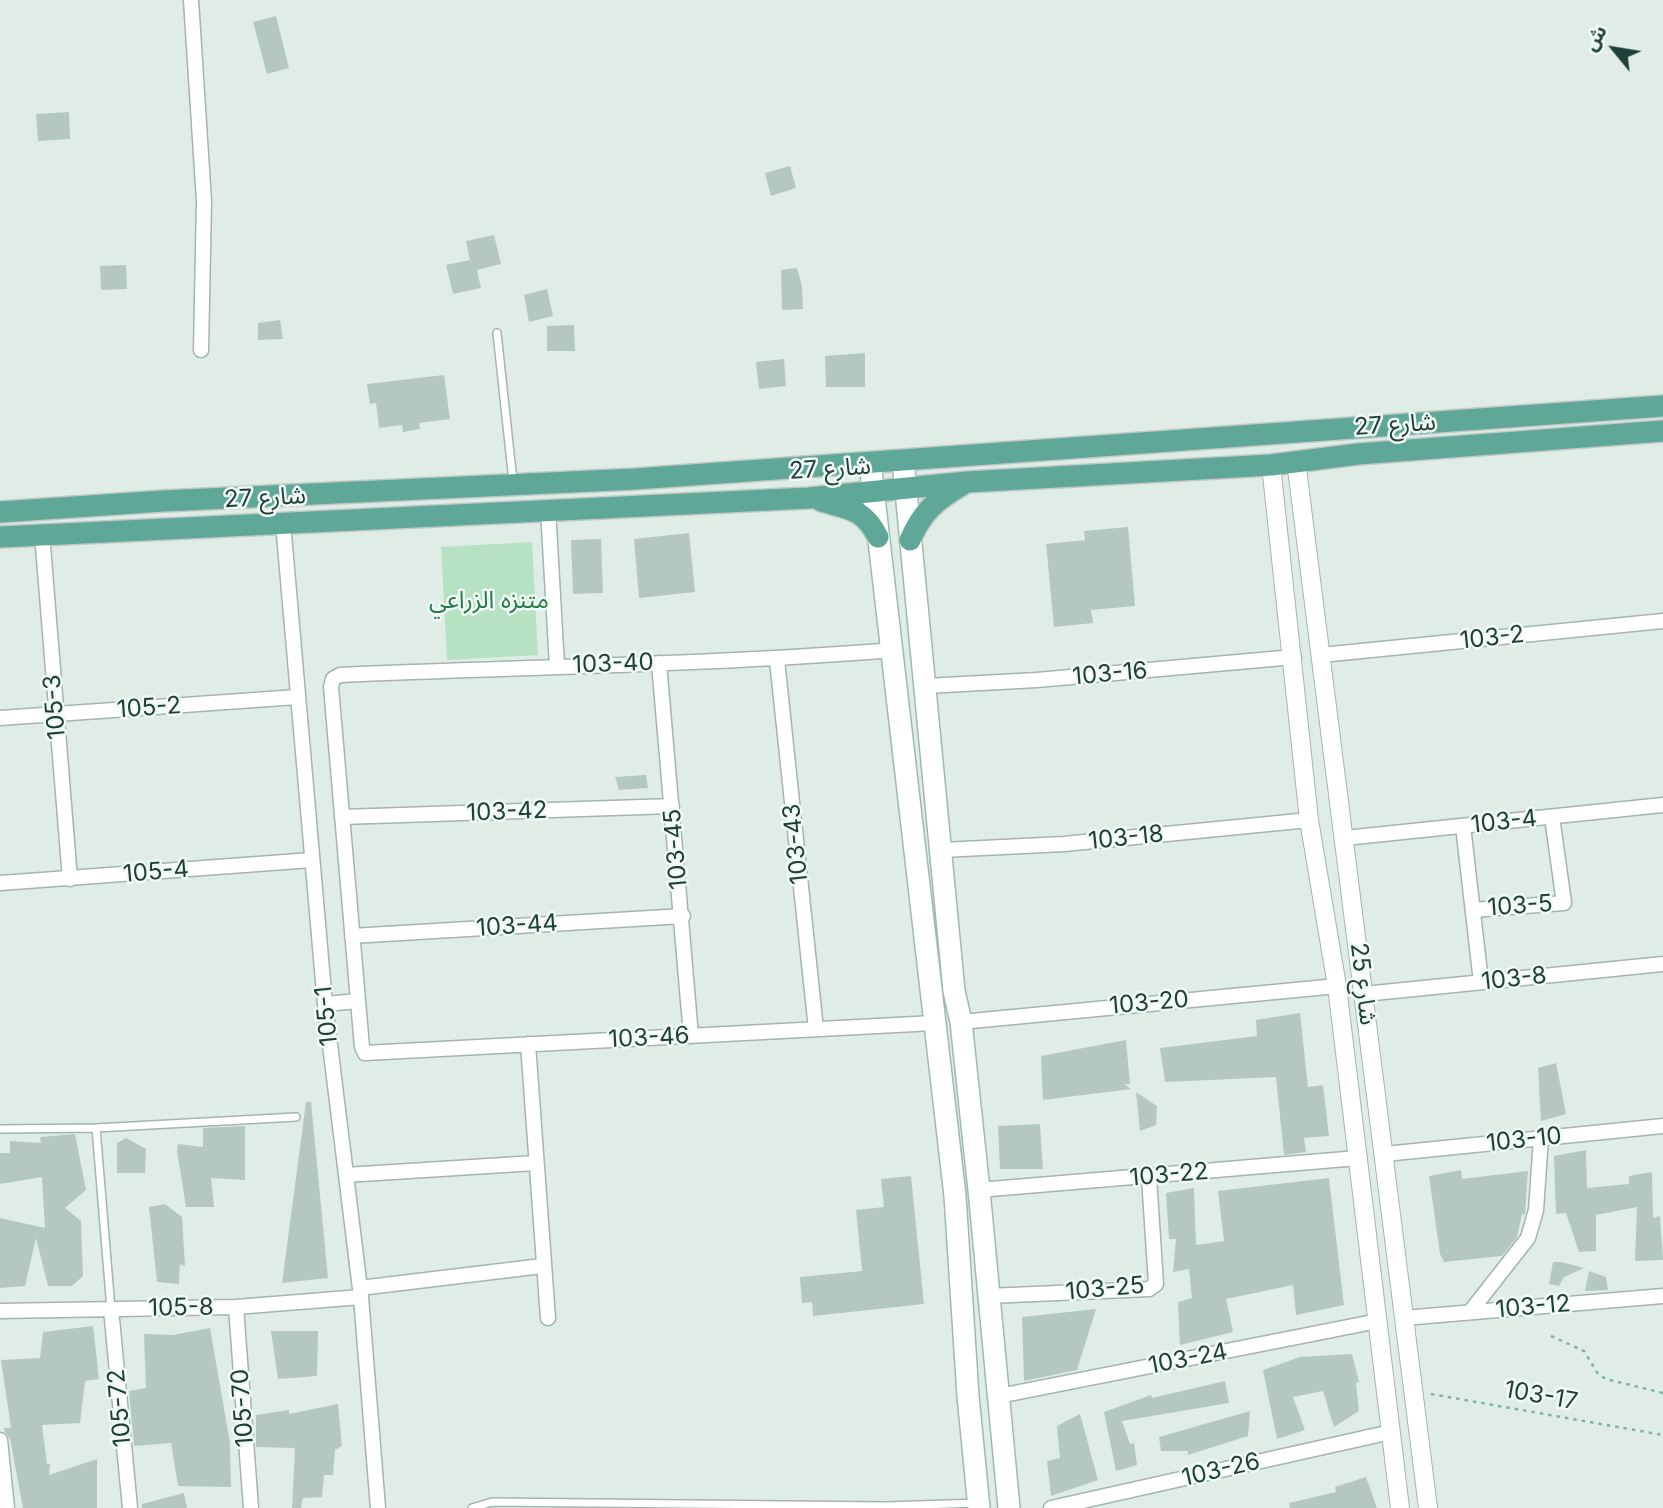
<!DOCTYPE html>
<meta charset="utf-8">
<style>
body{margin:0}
#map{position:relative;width:1663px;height:1508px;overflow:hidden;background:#e0ede7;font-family:Inter,"Noto Sans Arabic",sans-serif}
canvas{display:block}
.north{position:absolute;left:1579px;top:14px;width:70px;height:70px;-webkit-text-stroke:5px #f0f9f5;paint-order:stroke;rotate:300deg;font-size:19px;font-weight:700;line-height:28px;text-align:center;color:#1e3f37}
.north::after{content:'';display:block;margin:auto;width:24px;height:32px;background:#1e3f37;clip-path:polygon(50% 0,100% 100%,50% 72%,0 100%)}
</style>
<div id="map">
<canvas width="1663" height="1508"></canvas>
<div class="north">ش</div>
</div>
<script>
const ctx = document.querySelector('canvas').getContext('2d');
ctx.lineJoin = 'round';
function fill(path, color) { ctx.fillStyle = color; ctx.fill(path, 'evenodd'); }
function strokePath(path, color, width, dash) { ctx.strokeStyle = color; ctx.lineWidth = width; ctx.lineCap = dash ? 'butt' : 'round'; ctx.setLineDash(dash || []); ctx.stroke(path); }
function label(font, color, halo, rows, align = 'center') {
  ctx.font = font + ' Inter,"Noto Sans Arabic",sans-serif'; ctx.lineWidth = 5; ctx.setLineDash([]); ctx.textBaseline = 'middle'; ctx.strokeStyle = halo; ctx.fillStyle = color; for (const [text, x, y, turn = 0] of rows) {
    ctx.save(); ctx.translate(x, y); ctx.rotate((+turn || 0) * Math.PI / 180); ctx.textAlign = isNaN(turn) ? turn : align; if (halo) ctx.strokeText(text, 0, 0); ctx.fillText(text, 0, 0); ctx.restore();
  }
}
const green = new Path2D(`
 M532,542L538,655L447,660L441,547Z`);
const building = new Path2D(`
 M276,16L289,68L267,74L253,22Z
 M69,112L70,139L38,141L36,114Z
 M790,166L796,188L771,196L765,173Z
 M494,235L501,264L477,270L481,288L453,294L446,265L470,260L466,241Z
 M126,265L127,289L101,290L100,266Z
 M797,268L802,286L803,309L782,310L781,270Z
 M547,289L553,316L529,322L524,295Z
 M280,320L283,339L258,340V323Z
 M574,325L575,351H547V326Z
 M865,353V387H826L825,356Z
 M784,359L786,386L759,389L756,362Z
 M444,375L450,419L419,423L420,429L403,432L402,425L379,428L376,403L370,404L367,384Z
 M1128,527L1135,606L1091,610L1093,623L1054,627L1046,544L1085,540L1084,531Z
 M689,533L695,592L639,598L634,539Z
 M601,539L603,593L573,594L571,540Z
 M646,775L648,788L619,790L615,777Z
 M1300,1013L1308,1087L1323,1085L1329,1136L1304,1138L1306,1152L1284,1155L1276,1077L1165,1082L1160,1048L1257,1036L1256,1020Z
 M1126,1040L1130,1084H1124L1131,1089L1043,1100L1041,1056Z
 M1556,1063L1566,1114L1541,1121L1538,1068Z
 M1136,1092L1157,1106L1156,1125L1140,1131Z
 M306,1102H311L328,1278L282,1283Z
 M1040,1124L1043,1169H1000L998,1126Z
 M245,1126V1180L211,1178L214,1207H186L177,1151L178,1144L203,1147V1128Z
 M75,1134L86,1190L65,1208L81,1221L83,1276L72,1286H48L36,1238L25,1286L0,1288V1218L45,1228L42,1177L0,1184V1153H10V1141L41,1143L40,1137Z
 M126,1138L146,1149L145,1173H117V1143Z
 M1586,1150L1587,1188L1629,1184V1176L1652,1172L1653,1218L1660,1216L1663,1260L1635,1261L1637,1207L1596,1215V1251L1579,1252L1566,1213L1556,1214L1554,1156Z
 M1461,1170L1462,1179L1528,1171L1525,1215L1522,1214L1517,1237L1502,1256L1444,1262L1440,1254L1429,1176Z
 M911,1176L924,1304L813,1316L812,1302L802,1303L800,1277L862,1271L856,1210L884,1207L881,1179Z
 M1329,1178L1344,1305L1296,1315L1293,1285L1226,1299L1233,1332L1180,1345L1178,1302L1192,1298L1189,1269L1173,1272L1176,1239H1169L1166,1193L1194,1188L1196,1245L1224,1241L1218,1191Z
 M165,1204L182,1217L185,1266L180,1264L179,1284L157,1282L149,1207Z
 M1553,1262H1561L1584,1268L1564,1277L1559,1286L1549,1284Z
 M1589,1271L1606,1277L1608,1290L1585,1291Z
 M1096,1309L1077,1370L1024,1381L1022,1317Z
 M93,1326L99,1379L85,1381L80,1423L42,1425L47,1464H50L49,1475L97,1459V1508H23L10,1439L5,1432L4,1428H11L1,1360L40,1358L43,1332Z
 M210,1328L230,1443L231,1487L178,1486L171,1443L134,1446L129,1391L146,1388L144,1334L173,1335Z
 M271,1331H318L317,1376L278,1379Z
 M1352,1354L1359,1382L1356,1383L1359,1411L1334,1427L1323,1391L1293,1397L1305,1430L1277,1439L1263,1370L1300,1357Z
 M1225,1381L1229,1403L1122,1421L1130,1444L1134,1443L1137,1465L1116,1471L1104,1412L1151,1395L1152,1398Z
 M338,1404L342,1446L335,1450L333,1475H324L322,1497L303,1498L301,1508H292L295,1448L256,1447V1415L289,1410V1414Z
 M1250,1411L1248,1436L1188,1455V1451H1161L1159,1437Z
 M1080,1414L1098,1480L1051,1496L1047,1461L1060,1458L1057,1426Z
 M1366,1477L1377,1508H1290L1289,1503L1336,1492L1335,1487Z
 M184,1493L187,1508H142V1504Z`);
const path = new Path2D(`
 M1551,1336L1584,1351L1598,1374L1606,1379L1663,1393
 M1431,1394L1663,1435`);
const service = new Path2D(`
 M497,333L513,481
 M96,1128L111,1309
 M0,1129L96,1128L296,1117
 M472,1508L492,1502L886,1506L978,1503`);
const minor = new Path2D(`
 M191,0L204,201L201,350
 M548,509L557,666
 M283,523L325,1004L361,1297L378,1508
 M42,534L70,879
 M893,650C709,665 524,667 340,675L333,679L331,687L362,1047L365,1053L934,1023
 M1321,655L1663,621
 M777,660L816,1029
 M659,663L691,1036
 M926,686L1037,680L1294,657
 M0,718L297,697
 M342,817L672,806
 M1463,826L1481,982
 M1345,838L1663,805
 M942,850L1064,844L1309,820
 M0,883L312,860
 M1473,910L1564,903L1552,817
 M352,936L683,916
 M1364,994L1663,964
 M325,1004L358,1001
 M961,1022L1337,986
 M528,1044L548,1318
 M1385,1154L1663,1126
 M346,1175L535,1163
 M979,1190L1358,1158
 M360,1288L542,1266
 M988,1296L1149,1289L1156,1284L1149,1177
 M236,1307L251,1508
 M111,1309L130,1508
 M0,1311L236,1307L361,1297
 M1470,1312L1528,1238L1536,1210L1541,1138
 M1404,1318L1663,1296
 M999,1396L1378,1321
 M0,1440L7,1508
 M1051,1508L1391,1432`);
const tertiary = new Path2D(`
 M1296,461L1428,1508
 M1271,465L1309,820L1337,986L1400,1508`);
const secondary = new Path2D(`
 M903,460L954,991L961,1022L979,1190L1009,1508
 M870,463L955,1196L968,1396L979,1508`);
const primary = new Path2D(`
 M821,501C849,509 864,509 878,537
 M0,512L163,501L635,479L1663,406
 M0,537L809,498L967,482L1271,465L1358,454L1663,431
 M910,540C922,512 936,500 962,485`);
const streetNames = [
 ["شارع 27",1395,425,-4],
 ["شارع 27",830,469,-4],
 ["شارع 27",265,498,-3],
 ["103-2",1492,638,-6],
 ["103-40",613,664,-2],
 ["103-16",1110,674,-5],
 ["105-3",55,707,-95],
 ["105-2",149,708,-4],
 ["103-42",507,812,-2],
 ["103-4",1504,822,-6],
 ["103-18",1126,838,-6],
 ["103-43",796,844,-96],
 ["103-45",676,849,-95],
 ["105-4",156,872,-5],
 ["103-5",1520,906,-4],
 ["103-44",517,926,-4],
 ["103-8",1514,979,-6],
 ["شارع 25",1363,984,83],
 ["103-20",1149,1003,-5],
 ["105-1",327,1016,-96],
 ["103-46",649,1038,-3],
 ["103-10",1524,1140,-6],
 ["103-22",1169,1175,-5],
 ["103-25",1105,1289,-5],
 ["103-12",1533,1307,-5],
 ["105-8",181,1308,-1],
 ["103-24",1188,1359,-11],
 ["103-17",1541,1396,10],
 ["105-72",120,1408,-95],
 ["105-70",243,1408,-94],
 ["103-26",1221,1470,-13]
];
const parkNames = [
 ["متنزه الزراعي",489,601]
];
fill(green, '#b6e1c3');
fill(building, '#b5c8c0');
strokePath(service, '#a2b5af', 10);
strokePath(minor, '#a2b5af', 17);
strokePath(tertiary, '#a2b5af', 20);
strokePath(secondary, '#9dbab0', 24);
strokePath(primary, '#c0c9c7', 24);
strokePath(path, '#7cb4a4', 2.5, [3.5, 5]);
strokePath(service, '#fff', 7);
strokePath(minor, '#fff', 14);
strokePath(tertiary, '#fff', 18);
strokePath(secondary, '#fff', 21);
strokePath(primary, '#5fa797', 21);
label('24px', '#1e3f37', '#f0f9f5', streetNames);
label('24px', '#247a48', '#f0f9f5', parkNames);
</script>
